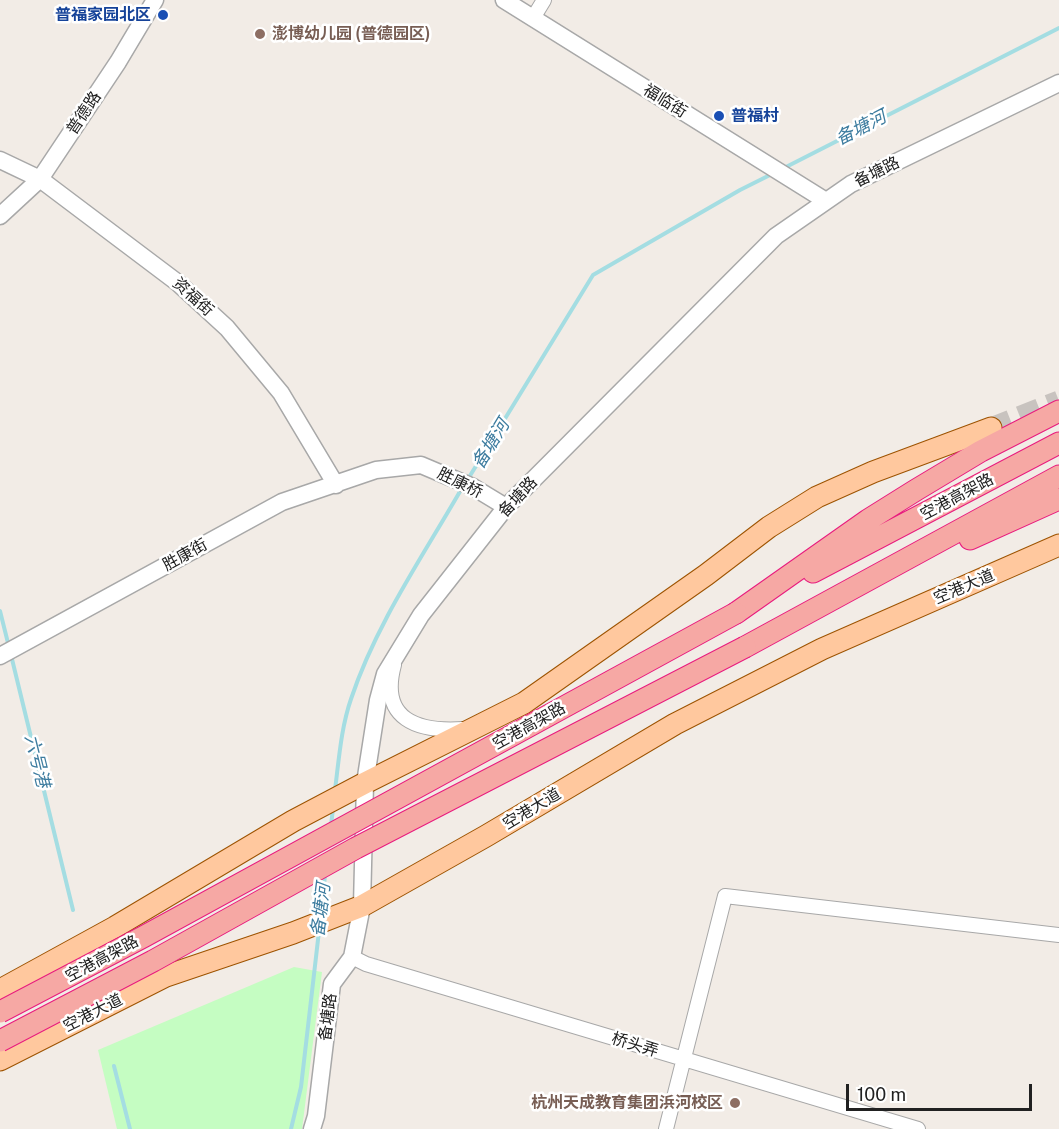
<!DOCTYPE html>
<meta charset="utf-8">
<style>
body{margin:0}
#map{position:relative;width:1059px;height:1129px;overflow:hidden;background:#f2ece6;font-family:"Public Sans",sans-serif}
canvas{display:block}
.scale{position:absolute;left:846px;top:1084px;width:186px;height:27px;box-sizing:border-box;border:3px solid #212121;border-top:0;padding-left:8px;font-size:18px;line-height:21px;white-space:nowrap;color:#212121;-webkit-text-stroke:4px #fff;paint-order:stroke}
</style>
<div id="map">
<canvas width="1059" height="1129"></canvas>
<div class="scale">100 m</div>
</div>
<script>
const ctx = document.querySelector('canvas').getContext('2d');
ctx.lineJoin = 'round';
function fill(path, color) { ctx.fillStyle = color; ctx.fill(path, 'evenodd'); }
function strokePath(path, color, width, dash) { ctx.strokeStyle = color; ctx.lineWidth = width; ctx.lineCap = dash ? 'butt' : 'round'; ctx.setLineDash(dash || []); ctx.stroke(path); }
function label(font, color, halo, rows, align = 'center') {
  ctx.font = font + ' "Public Sans","Noto Sans SC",sans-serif'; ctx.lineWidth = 5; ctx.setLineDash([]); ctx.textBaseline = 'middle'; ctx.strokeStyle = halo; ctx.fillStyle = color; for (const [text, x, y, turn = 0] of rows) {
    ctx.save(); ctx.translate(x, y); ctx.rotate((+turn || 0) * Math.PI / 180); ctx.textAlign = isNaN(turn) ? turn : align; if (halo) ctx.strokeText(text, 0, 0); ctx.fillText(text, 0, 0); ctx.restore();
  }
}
const park = new Path2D(`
 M294,967L322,972L302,1129H117L98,1050Z`);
const stream = new Path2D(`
 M784,168L1059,28
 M468,479L593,275L740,190L772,174
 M0,611L9,647
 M11,655L73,910
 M335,790C339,759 341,728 351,699C376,624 423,556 462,488
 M331,825L333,809
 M321,915L325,875
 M114,1066L130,1129
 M291,1129L301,1087L319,931`);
const primaryTunnel = new Path2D(`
 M991,428L1059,401`);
const minor = new Path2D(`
 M533,18L544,0
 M394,665C379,720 418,732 463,729
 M352,957L366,964L918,1129
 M666,1129L725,896L1059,935`);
const tertiary = new Path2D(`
 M504,0L826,201
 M0,160L40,179L178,283L227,328L281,393L336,485
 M0,216L40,179L118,62L155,0
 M0,656L282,502L376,470L421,465L473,487L506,507
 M312,1129L316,1116L332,984L352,957L362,906L365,783L378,700L385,674L421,615L506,507L776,236L851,184L1059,83`);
const primary = new Path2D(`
 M0,990L115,927L293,821L365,783L524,703L706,575L769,527L817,497L873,472L991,428
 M0,1060L166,976L293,933L362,906L486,836L675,724L822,649L1059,545`);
const trunk = new Path2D(`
 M970,539L1059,499
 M813,572L1059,443
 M736,613L868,520L916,490L981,451L1059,411
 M745,647L1059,476`);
const trunkBridge = new Path2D(`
 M0,1012L143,937L736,613
 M0,1041L153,961L356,848L745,647`);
const markers = [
 [163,15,6,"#1a4fb4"],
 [260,34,6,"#8d6e63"],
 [719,116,6,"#1a4fb4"],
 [735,1103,6,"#8d6e63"]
];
const transitNames = [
 ["普福家园北区",151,15],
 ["普福村",731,116,"left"]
];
const educationNames = [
 ["澎博幼儿园 (普德园区)",272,34],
 ["杭州天成教育集团浜河校区",723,1103,"right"]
];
const streetNames = [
 ["福临街",665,101,32],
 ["普德路",84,113,-56],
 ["备塘路",877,172,-26],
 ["资福街",193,297,42],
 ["胜康桥",460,483,26],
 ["备塘路",518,497,-47],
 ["空港高架路",957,497,-28],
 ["胜康街",185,555,-29],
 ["空港大道",964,587,-23],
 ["空港高架路",529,726,-29],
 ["空港大道",532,809,-31],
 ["空港高架路",102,959,-28],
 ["空港大道",93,1013,-27],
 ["备塘路",328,1017,-83],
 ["桥头弄",635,1045,17]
];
const waterNames = [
 ["备塘河",861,128,-27],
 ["备塘河",491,444,-59],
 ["六号港",37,761,76],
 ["备塘河",321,910,-83]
];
fill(park, '#c5fdc2');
strokePath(stream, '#a4dde2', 4);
strokePath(primaryTunnel, '#c8c3bf', 21, [21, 10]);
strokePath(minor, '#a8a8a8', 16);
strokePath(tertiary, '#a8a8a8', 19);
strokePath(primary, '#9d5300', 23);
strokePath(trunk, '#e81b7e', 23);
strokePath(minor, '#fff', 14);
strokePath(tertiary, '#fff', 16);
strokePath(primary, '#ffc89e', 21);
strokePath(trunk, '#f6a8a4', 21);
strokePath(trunkBridge, '#e81b7e', 23, []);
strokePath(trunkBridge, '#f6a8a4', 21);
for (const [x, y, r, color] of markers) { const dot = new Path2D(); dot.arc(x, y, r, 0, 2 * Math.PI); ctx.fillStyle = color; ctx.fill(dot); strokePath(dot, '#fff', 2); }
label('bold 16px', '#164399', '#fff', transitNames, 'right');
label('bold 16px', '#785e54', '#fff', educationNames, 'left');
label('16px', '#212121', '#fff', streetNames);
label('italic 18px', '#3d7c9f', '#fff', waterNames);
</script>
